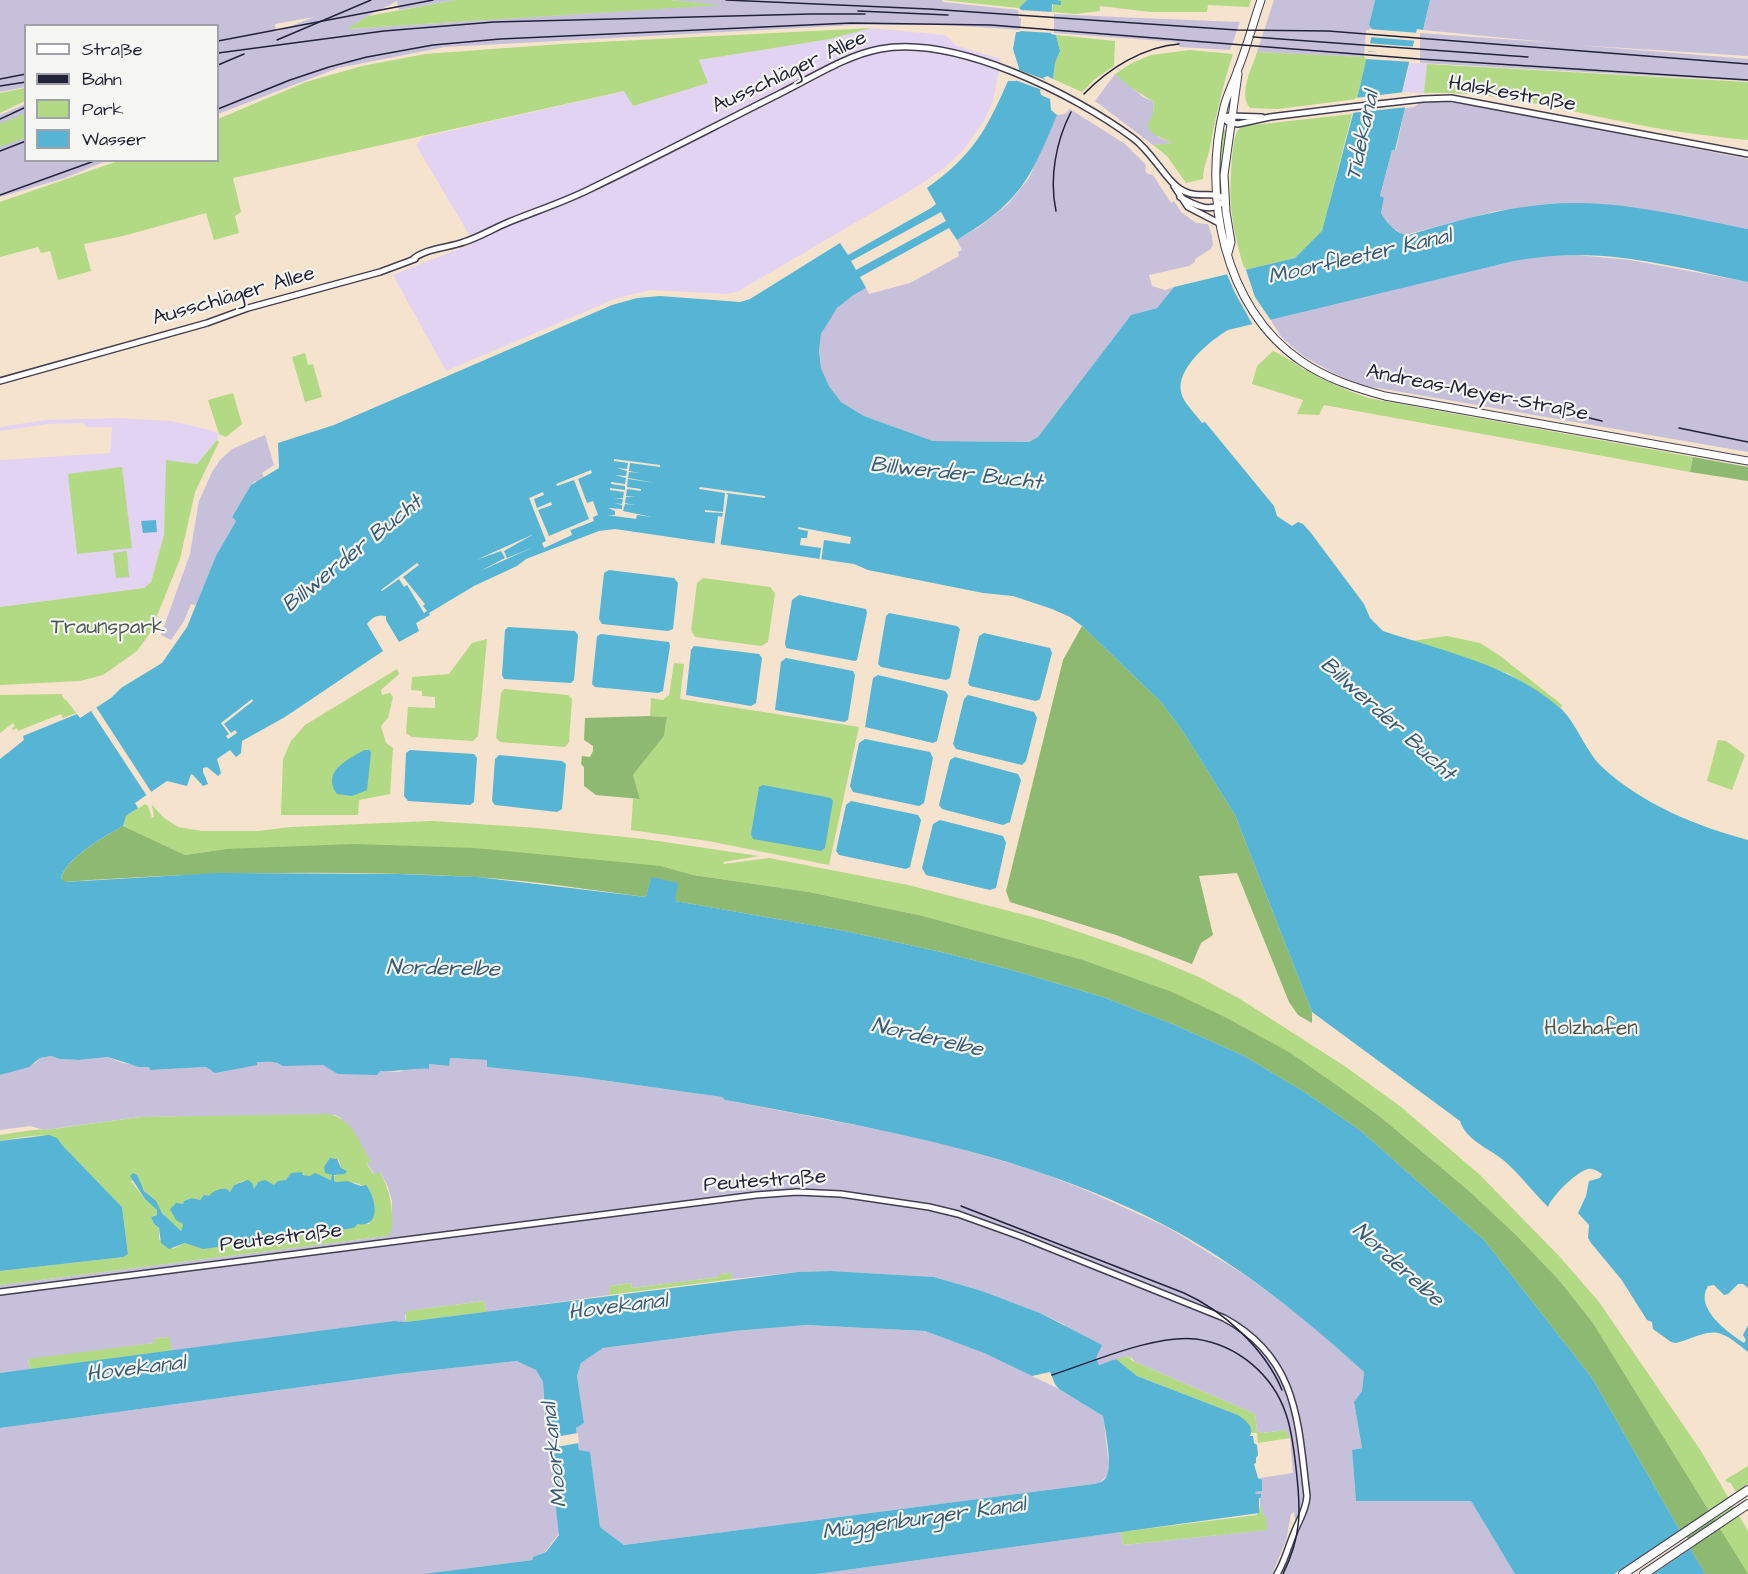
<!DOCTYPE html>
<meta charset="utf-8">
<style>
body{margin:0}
#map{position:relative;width:1748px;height:1574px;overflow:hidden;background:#f5e3cd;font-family:"Architects Daughter",sans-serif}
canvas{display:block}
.legend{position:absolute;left:24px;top:24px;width:195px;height:138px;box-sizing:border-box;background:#f6f6f2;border:2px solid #a1a1a9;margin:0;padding:8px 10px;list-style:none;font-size:18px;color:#22223b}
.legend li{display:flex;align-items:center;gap:12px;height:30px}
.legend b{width:30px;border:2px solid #a1a1a9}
</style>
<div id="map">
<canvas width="1748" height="1574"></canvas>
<ul class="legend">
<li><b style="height:8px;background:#fff"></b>Straße</li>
<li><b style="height:8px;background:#22223b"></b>Bahn</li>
<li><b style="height:16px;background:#b2d983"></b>Park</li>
<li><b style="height:16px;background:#56b4d5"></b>Wasser</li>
</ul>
</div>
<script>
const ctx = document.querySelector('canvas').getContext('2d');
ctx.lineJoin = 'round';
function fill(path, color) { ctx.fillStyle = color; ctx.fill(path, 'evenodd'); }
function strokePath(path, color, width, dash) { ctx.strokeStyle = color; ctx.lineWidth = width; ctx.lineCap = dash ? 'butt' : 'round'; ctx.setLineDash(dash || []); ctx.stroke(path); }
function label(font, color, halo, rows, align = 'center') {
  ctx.font = font + ' "Architects Daughter",sans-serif'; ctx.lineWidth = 4.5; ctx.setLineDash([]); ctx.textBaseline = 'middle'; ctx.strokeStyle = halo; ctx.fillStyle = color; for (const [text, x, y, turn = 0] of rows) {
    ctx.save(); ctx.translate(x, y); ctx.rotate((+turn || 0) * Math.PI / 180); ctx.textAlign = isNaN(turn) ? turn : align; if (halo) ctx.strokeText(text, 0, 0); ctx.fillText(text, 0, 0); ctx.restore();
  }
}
const built = new Path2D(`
 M871,28L945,35L957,46L1001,59L993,101L984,121L964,149L943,169L918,186L737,292L725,294L651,290L617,298L446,371L393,275L474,243L416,145L423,137L625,91L633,106L707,83L699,60L830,39Z
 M1410,63L1427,64L1424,93L1402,92Z
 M118,418L171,421L210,430L219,434L217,440L197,464L166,460L164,535L151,582L144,588L0,607V460L110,453L112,427H85L84,423L47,424L0,431V427L46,420Z`);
const industrial = new Path2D(`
 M0,0H456L399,10L397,1L368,16L348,29L716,5L669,0H942L943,2L1018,10L1019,18L1023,19V30L945,25H854L445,47L338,68L218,114V26H26L25,87L0,92ZM314,17L276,32L275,24Z
 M1274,0H1375L1369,25L1373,30H1366L1364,57L1257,52Z
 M1430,0H1748V56L1577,45L1748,59V81L1420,63V33L1557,43L1423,30Z
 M1054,14L1139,18L1240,22L1230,50L1180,47L1176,42L1054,33Z
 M1115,74L1143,97L1154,102L1153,114L1158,137L1173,143L1153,145L1095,101Z
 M1437,101L1480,105L1563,123L1748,159V229L1622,207L1570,203L1496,211L1404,235L1393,228L1384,218L1381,213L1384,198L1380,197L1392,150H1396L1405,108L1414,107L1419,103Z
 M25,104L26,160L106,161L65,178L0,197V115Z
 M1070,109L1125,144L1146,165L1145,171L1148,174L1153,175L1171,203L1174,201L1181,212L1196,223L1208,224L1212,236L1213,245L1211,249L1195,259V262L1189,266L1149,275L1152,286L1165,290L1174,287L1157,308L1131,315L1038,437L1029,442L933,441L864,416L841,402L829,386L821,368L819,351L821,334L832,314L845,300L866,288L869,294L910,283L959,256L958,252L962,250L957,240L979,227L1008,204L1029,178L1057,115L1065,114Z
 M1577,255L1630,260L1748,282V452L1361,385L1331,372L1305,357L1282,338L1270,319L1514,261L1542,256Z
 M265,435L274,465L262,473L264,478L262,483L255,481L251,485L232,517L236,521L216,557L196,605L191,604L184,621L171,640L161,635L190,554L199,501L212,472L220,460L232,449Z
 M51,1056L60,1059L79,1060L108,1057L122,1063L149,1067L150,1070L206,1067L211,1071L257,1062L273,1061L323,1065L332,1068L399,1072L410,1068L428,1069L429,1064L449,1066L450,1058L487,1060V1067L580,1077L722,1097L725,1100L902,1134L959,1148L1036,1171L1081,1188L1167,1227L1245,1275L1306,1320L1364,1372L1362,1391L1354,1402L1362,1448L1352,1450L1356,1501H1471L1515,1574H1280L1302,1524L1295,1520L1294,1512L1291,1514L1286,1541L1272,1574H817L1121,1532L1123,1545L1266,1530L1265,1516H1263L1262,1508L1260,1507V1494H1255V1492L1262,1491L1260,1478L1293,1473L1290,1438L1285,1430L1262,1433L1257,1431L1255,1414L1135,1362L1130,1356L1099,1365L1098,1363L1052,1377L1051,1373L1065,1325L1040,1313L982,1291L934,1277L831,1271L798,1272L732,1279L731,1273L719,1274V1277L632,1288L631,1283L610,1286L609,1295L486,1312L484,1301L407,1311V1315H405L406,1322L394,1321L172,1351L168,1337L154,1339V1343L28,1360L30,1370L0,1373V1285L387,1236L392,1228V1201L388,1187L380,1172L375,1176L367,1163L371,1161L357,1140L341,1118L335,1115L140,1117L44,1130L30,1126L0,1130V1075L36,1063L40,1058Z
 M807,1325L925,1331L984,1353L1059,1389L1103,1416L1109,1466L1107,1476L1099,1483L1086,1485L624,1545L600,1527L590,1453L579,1450L576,1427L584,1423L577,1376L581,1363L603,1348L734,1331Z
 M518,1361L536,1370L543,1382L545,1428L555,1430L557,1453L550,1457L560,1532L545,1552L540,1554L533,1560L423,1574H0V1428L397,1374Z`);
const green = new Path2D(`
 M456,0H669L721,5L347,29L368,16Z
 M942,0H1027L1019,8Z
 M1057,0H1251L1249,7L1208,5L1207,12H1151L1100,6V11L1076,14L1052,12L1053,4L1061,1Z
 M871,28L830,39L699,60L708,83L633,106L624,91L233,178L241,212L235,216L239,233L214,240L206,213L123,236L84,244L91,271L58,280L50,251L41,253L38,247L0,257V202L118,161L218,160V119L306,82L362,66L425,54L561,44Z
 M1056,35L1115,41L1114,66L1095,79L1082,92L1053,79L1055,63L1060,51Z
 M1190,50L1233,54C1223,85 1216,115 1210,147C1208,159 1203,166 1203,179L1186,183L1167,156L1153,145L1172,143L1153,134L1147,126L1153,114L1154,102L1130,87L1115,74L1132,63L1151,55Z
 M1257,52L1367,57L1357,99L1278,109L1250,108C1238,94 1252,68 1257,52Z
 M1427,64L1748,82V140C1705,136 1662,130 1620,121C1555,108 1490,90 1424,93Z
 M25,88V101L0,113V93Z
 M25,113V138L0,147V124Z
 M1352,114L1322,232L1295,258L1245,270C1238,250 1233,228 1231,206C1230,192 1231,143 1237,132C1239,128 1241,128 1245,126Z
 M1223,129L1226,130L1220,189H1218L1219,155Z
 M1273,351C1287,357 1297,366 1311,373C1329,383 1348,391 1368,398L1693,457L1690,472L1324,405L1319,415L1297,414L1303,400L1252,384L1257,366Z
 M305,353L308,365L313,364L322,397L305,402L292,357Z
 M233,393L242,424L226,437L219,434L208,400Z
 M217,440L219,442L195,492L180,559L150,633L137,651L103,675L80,681L0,685V607L144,588L151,582L164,535L166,460L197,464Z
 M122,467L132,548L77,554L68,474Z
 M127,551L129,577L116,578L113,553Z
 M703,578L770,587L775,593L768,642L761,646L695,637L691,630L697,583Z
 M1447,636L1480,643L1499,655L1562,705L1561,708L1509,674L1412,641Z
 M487,639L478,736L473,741L412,737L406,733L408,707L435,708V697L422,696V691L411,690L412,677L449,674L472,643Z
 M674,663L684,664L680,699L859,727L829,865L708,841L631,830L633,799H640L633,775L664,736L667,717L650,716L651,698L663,700L669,695Z
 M397,669L399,674L381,690L382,695L390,693L393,697L388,718L381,726L386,743L393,748L390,794L359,800L358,815H281L283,759L291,741L305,725Z
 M504,689L568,695L572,699L569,742L565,747L500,742L496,738L501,693Z
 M62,694L63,698L67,701L76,713L63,718L61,714L18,731L17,728L13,730L12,728L15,726L13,723L0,733V695Z
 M1718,740L1726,741L1745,755L1732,790L1707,781Z
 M145,804L148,806L152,818L154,817L152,805L164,818L178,827L202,831H258L291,827L432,821L538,828L644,839L759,856L723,862L724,864L769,858L908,885L1044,920L1149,956L1199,977L1240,999L1346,1067L1401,1107L1480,1175L1560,1257L1599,1302L1701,1451L1748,1531V1574H1689L1730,1545L1593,1323L1559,1280L1514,1233L1468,1190L1378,1115L1289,1052L1227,1018L1080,959L923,916L809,892L693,875L661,866L226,849L185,855L123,826L126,816Z
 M329,1114C353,1119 359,1143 371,1161L367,1164L374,1175L380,1172C390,1191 393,1206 392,1228L391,1232L387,1236L0,1285V1271L124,1257L128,1254L122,1207L63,1146C52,1127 18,1139 0,1141V1135C10,1134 39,1128 45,1130L140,1117ZM335,1158L339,1160L341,1168L346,1170L342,1174L333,1176L328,1173ZM294,1173H301L307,1176H322L337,1182L356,1183L363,1186L370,1224H358L354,1228L255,1242L190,1244L185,1243L173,1249L159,1239V1229L154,1224L151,1217L158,1214L157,1210L145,1199L131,1181L137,1177C142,1192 168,1220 181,1231L183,1224L173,1207L174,1204H183L184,1201L190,1198L200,1200L203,1196H210L228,1190L230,1192L234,1185L243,1181L255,1189L257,1183L264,1181L274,1185L286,1180Z
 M731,1273L732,1279L609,1295L610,1286L631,1283L632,1288L719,1277V1274Z
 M484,1301L486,1312L406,1322V1311Z
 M169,1337L172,1351L202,1348L30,1370L28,1359L154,1343V1339Z
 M1131,1356L1130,1359L1135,1362L1255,1414L1257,1431L1262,1433L1285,1430L1290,1438L1258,1443L1257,1433H1252L1238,1415L1137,1376L1116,1359Z
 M1748,1466V1484L1736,1492L1730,1482L1728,1483L1725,1480Z
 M1260,1507H1262L1263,1516H1266L1267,1530L1123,1545L1121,1532L1257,1515Z`);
const forest = new Path2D(`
 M1693,457L1748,467V481L1690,472Z
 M1082,626L1161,702L1184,733L1235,815L1312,1012V1023L1298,1015L1289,1002L1237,873L1199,876L1213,935L1201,943L1192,964L1116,935L1010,902L1006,891L1063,660Z
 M649,716L667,717L664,736L633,775L640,799L596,795L584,786V767L581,764L582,756L590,757L593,751V746L584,740L585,718Z
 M123,826L185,855L226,849L353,844L475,848L661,866L693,875L809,892L923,916L1080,959L1172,992L1227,1018L1289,1052L1335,1084L1378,1115L1468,1190L1514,1233L1559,1280L1593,1323L1748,1574H1705L1592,1378L1485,1241L1361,1131L1306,1093L1244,1056L1175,1025L1103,997L1008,969L941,952L845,931L675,901L651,878L646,897C590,890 530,880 474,877C338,870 201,872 64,882L61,880C64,859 105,836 123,826Z`);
const water = new Path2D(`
 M1027,0H1057L1061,1V5L1052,4L1051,34L1056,35L1060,51L1055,63L1053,79L1047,76L1043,78L1046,80L1040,91L1041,95L1050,99L1051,110L1057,115C1030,180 1020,202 957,240L949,228L860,277L866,288L852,296L837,308L821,334L819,351L821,368L829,386L841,402L864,416L933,441L1029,442L1038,437L1131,315L1157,308L1174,287L1295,258L1322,231L1357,99L1373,30L1369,25L1375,0H1430L1423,30L1417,29L1402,92L1405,108L1395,150H1392L1380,196L1384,198L1381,213C1387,223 1397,235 1409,235C1462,219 1515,204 1571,203C1630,202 1690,218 1748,229V282C1694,271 1634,255 1578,255C1557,255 1535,257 1514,261L1228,330C1211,340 1176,368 1181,392C1183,403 1196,414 1202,423L1205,422L1274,506L1277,516L1292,526L1298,522L1303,524L1311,533L1364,604L1370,618L1383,631C1443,651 1510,665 1559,707C1576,721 1585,751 1602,767C1642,804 1696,826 1748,840V1288L1743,1284H1738L1728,1294L1724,1295L1714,1285L1708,1286C1694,1308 1727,1332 1744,1343L1746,1340L1743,1335L1748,1325V1352C1714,1324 1715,1331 1676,1343L1671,1342L1653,1329L1652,1322L1647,1320L1621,1279L1591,1243L1588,1238L1589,1225L1578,1213L1586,1196L1589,1181L1600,1178L1602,1174C1597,1171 1593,1168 1588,1169C1577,1171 1551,1197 1548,1207C1533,1192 1519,1173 1502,1159C1488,1148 1466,1140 1460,1121L1312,1012L1235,815L1184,733L1161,702L1082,626L1070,617L1052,609L1013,596L983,593L868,570L854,564L615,529L599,531L526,559L517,566L474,586L429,613L430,615L416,623L419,631L399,642L386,620V616C378,614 372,617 367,624L383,651L285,717L242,741L241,753L236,757L230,750L217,759L221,773L218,776L207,767L203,768V772L208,784L203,786L193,775L191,774L187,786L167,781L135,803L138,808L126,816L123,826C105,836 65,858 61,879L65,882L218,873L398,874L477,877L646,897L651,877L678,883L675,901L845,931L941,952L1008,969L1103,997L1175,1025L1244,1056L1306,1093L1361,1131L1485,1241L1592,1378L1705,1574H1515L1471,1501H1356L1352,1450L1362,1448L1354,1402L1362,1391L1364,1372C1304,1317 1239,1265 1168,1227C1031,1154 876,1128 725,1100L722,1097L580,1077L487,1067V1060L450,1058L449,1066L429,1064V1069C412,1068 397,1072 380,1071L377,1075L338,1074L323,1065L283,1066C275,1060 268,1062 257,1062V1065L215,1073L206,1067L150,1070L149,1067H139L108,1057L79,1060L60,1059L51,1056L40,1058L29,1067L0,1075V759L24,740L23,736L77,714L80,718L111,698L121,688L162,663L187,627L216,556L236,521L232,517L251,485L279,468L278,443L334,425L612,305L637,298L660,296L740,302L750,299L840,243L848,255L931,208L936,204L927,188C972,156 986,131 1008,81H1016L1019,68L1013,49L1016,32H1020L1021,10L1019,8ZM941,212L946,221L856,270L851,261Z
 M156,520L157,532L143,533L141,521Z
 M609,570L674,578L678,583L673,629L668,631L602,624L599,619L604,573Z
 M799,595L866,609L867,613L857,660L855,661L786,648L785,643L792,600Z
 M889,613L957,626L960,629L950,678L946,680L881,667L878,664L886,616Z
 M508,627L575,631L578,635L574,680L571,683L504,679L502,675L505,630Z
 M984,633L1050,648L1052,653L1040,699L1036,701L970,686L968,683L979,636Z
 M601,634L669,642L670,646L663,691L658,693L595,687L592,684L597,636Z
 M694,646L759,654L762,658L756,703L751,706L686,695L691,650Z
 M786,658L853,671L855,675L848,720L844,722L775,710L781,662Z
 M878,675L945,691L948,695L937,741L933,743L865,727L873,678Z
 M968,695L1034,712L1037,718L1026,761L1022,765L956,749L953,744L964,699Z
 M865,739L930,752L933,758L924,803L919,806L853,792L850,786L859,743Z
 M364,750H370L371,753L367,790L352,796L337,794C321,772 347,760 364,750Z
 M410,750L474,754L477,758L474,802L470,805L408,801L404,796L406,753Z
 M499,755L562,761L566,764L562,809L557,812L495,805L492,801L495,759Z
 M955,757L1018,774L1021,780L1010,822L1003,825L942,809L939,805L950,760Z
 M763,785L831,798L833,801L825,848L821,851L753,839L751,834L759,787Z
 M851,801L918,815L921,820L910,867L906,869L839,855L836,851L846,805Z
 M940,820L1003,836L1006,843L996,888L990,890L926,875L922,868L933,824Z
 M49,1135L57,1138L63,1146L122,1207L128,1254L124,1257L0,1271V1141Z
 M330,1158L337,1159L341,1168L347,1171L345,1174L334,1175V1181L337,1182L347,1181L361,1186L366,1185C377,1199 381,1228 358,1224L354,1228L203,1249L185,1243L169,1249L161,1243L159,1228L154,1224L151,1217L157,1215V1210L145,1199L130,1176L133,1173L137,1175L144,1191L156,1201L162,1213L181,1231L183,1224L176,1220L170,1209L176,1203L183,1204L184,1201L191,1198L200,1200L204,1195L209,1196C213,1191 220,1188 227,1189L230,1192L234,1185L248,1180L252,1183L254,1189L258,1182L265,1180L274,1185L278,1181L286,1180L291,1173L302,1172L303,1175L310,1176L315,1173L331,1180L332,1175L325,1173L324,1167Z
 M831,1271L934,1277L982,1291L1040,1313L1102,1345L1096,1358L1099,1365L1116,1359L1137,1376L1238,1415C1245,1420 1255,1427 1250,1436H1253L1254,1443L1257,1445L1258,1455L1256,1458V1463L1254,1464L1258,1478L1262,1480V1491L1255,1492L1256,1494H1261V1498H1259V1513L817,1574H423L533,1560V1557L546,1552L559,1535L550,1456L557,1453L555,1431L546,1429L543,1382L536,1370L517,1361L397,1374L0,1428V1373L394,1321L406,1322L798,1272ZM807,1325L925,1331L984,1353L1032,1376L1050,1372L1055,1384L1059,1389L1103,1416C1105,1430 1114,1469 1105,1479C1100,1484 1093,1484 1086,1485L624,1545L600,1527L590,1452L579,1450L576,1428L584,1423L577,1376L581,1363L603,1348L734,1331Z`);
const pier = new Path2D(`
 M1021,10L1053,12L1052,33L1020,31Z
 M1369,29L1419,33L1418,41L1369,37Z
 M1367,43L1417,47L1413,62L1365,59L1366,52H1377L1365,51Z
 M1019,70L1046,80L1042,90L1015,80Z
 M1405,92L1406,96L1404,97L1406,100L1408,107L1351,113L1355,98Z
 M1245,267L1255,297L1272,322L1254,327L1235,293L1226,272Z
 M614,459L660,465V467L630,463L629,471L640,473L629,472L628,478L656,483L628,479L627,487L641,489V491L627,489L626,496L635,497H626L625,503L635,505L625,504L623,511L652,517L637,515L636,519L607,515H615V511L608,508L622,509V505L614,503L622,504L623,499L614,498H623L624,492L610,490V488L625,490V486L611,484V482L625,484L626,478L615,475L626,476L627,471L617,468L627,469L628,463L614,461Z
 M591,470L592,473L578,479L587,503L593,501L598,515L593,517L594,521L571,530L570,529L572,535L544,548L542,543L546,541L529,498L543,492L544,495L534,499L537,508L551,502L552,505L538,510L549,536L589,519L574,480L557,486L556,484Z
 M700,487L765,496V498L726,493L728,495L720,548L714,547L718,516L722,517L723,513L705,512V510L723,512L725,493L699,489Z
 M798,527L851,537L850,544L824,540L821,563L819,562L821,548L800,545L801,538H807L808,531L798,529Z
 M534,534L504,551L507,558L536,546L480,571L505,558L501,551L476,560Z
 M417,563L419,565L403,577L425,604L423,606L427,611L424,613L407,585L404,587L399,579L382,591L381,590Z
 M252,699L253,701L224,724L231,733L235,730L237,733L228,739L226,736L229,734L221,723Z
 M96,707L152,793L147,796L91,711Z
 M578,1433L579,1443L556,1447L555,1437Z
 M1682,1529L1693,1547L1653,1574H1614Z`);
const minor = new Path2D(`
 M1222,117L1228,122L1238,124L1270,117L1351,107L1423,99L1451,98L1748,154
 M1222,117L1230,116L1262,117
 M1174,186L1188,207L1219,223
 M412,260C425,248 448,248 464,242C480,237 494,228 509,222C536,211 564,202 590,189C654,158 717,125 781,93C811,78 847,55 880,49C955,35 1074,94 1133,138C1149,150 1158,167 1172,182C1193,205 1213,187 1225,200C1213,215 1194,205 1180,197
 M0,381L207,323L248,308L380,272L415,259
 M0,1292L756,1195L797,1192L841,1194L929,1207L958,1214L1022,1237L1224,1318C1298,1358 1298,1422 1307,1496C1306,1511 1299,1520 1294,1533C1288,1547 1285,1561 1277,1574`);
const major = new Path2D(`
 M1261,0C1253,23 1247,47 1238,69C1234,82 1227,94 1224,107C1202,194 1223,308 1301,361C1327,379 1356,388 1385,396L1748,461
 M1228,253L1231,242L1226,212L1224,175L1238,74`);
const highway = new Path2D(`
 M1623,1574L1748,1490
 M1644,1574L1748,1504`);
const tram = new Path2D(`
 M726,0L929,9L1237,30L1328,31L1748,64
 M218,41L433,0
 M0,79L26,74`);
const rail = new Path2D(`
 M858,11L948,15
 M1253,37L1528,57
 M277,40L371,0
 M218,53L384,31L494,22L811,14H865
 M218,65L244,54
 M0,86L26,82
 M1084,94C1109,68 1143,47 1179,44
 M218,109L290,80L329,67L367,57L433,45L500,39L851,23L991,25L1419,59L1748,80
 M0,119L26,107
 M0,151L26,141
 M0,195L97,160
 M1056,211C1049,178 1056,141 1071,112
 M1523,401L1559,407L1573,414L1602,421
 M1679,428L1748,442
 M961,1206L1184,1293C1224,1311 1265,1349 1282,1390
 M1052,1375C1092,1362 1156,1334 1196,1339C1238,1345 1273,1375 1286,1414C1292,1431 1294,1450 1296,1468C1301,1510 1302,1535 1283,1574`);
const streetNames = [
 ["Ausschläger Allee",790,73,-25],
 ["Halskestraße",1512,95,10],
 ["Ausschläger Allee",234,297,-16],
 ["Andreas-Meyer-Straße",1477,394,11],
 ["Peutestraße",765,1182,-4],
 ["Peutestraße",281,1239,-7]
];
const parkNames = [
 ["Traunspark",108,629],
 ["Holzhafen",1591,1030]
];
const waterNames = [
 ["Tidekanal",1364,136,-78],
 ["Moorfleeter Kanal",1360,258,-13],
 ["Billwerder Bucht",956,475,6],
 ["Billwerder Bucht",353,555,-39],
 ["Billwerder Bucht",1387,720,42],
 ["Norderelbe",443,970,1],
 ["Norderelbe",927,1039,13],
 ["Norderelbe",1397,1266,42],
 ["Hovekanal",618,1308,-7],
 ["Hovekanal",136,1370,-7],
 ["Moorkanal",556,1455,-96],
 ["Müggenburger Kanal",924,1520,-8]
];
fill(built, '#e3d3f2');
fill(industrial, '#c6c0da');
fill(green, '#b2d983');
fill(forest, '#8db971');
fill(water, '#56b4d5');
fill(pier, '#f5e3cd');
strokePath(minor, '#423f51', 8);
strokePath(major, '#423f51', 9);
strokePath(highway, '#423f51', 10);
strokePath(minor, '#fff', 5);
strokePath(major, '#fff', 7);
strokePath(highway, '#fff', 8);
strokePath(tram, '#22223b', 1.5);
strokePath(rail, '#22223b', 1.5);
label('21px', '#22223b', '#f6f6f2', streetNames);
label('21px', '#4d5951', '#f6f6f2', parkNames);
label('italic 22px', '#375c79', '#f6f6f2', waterNames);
</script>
